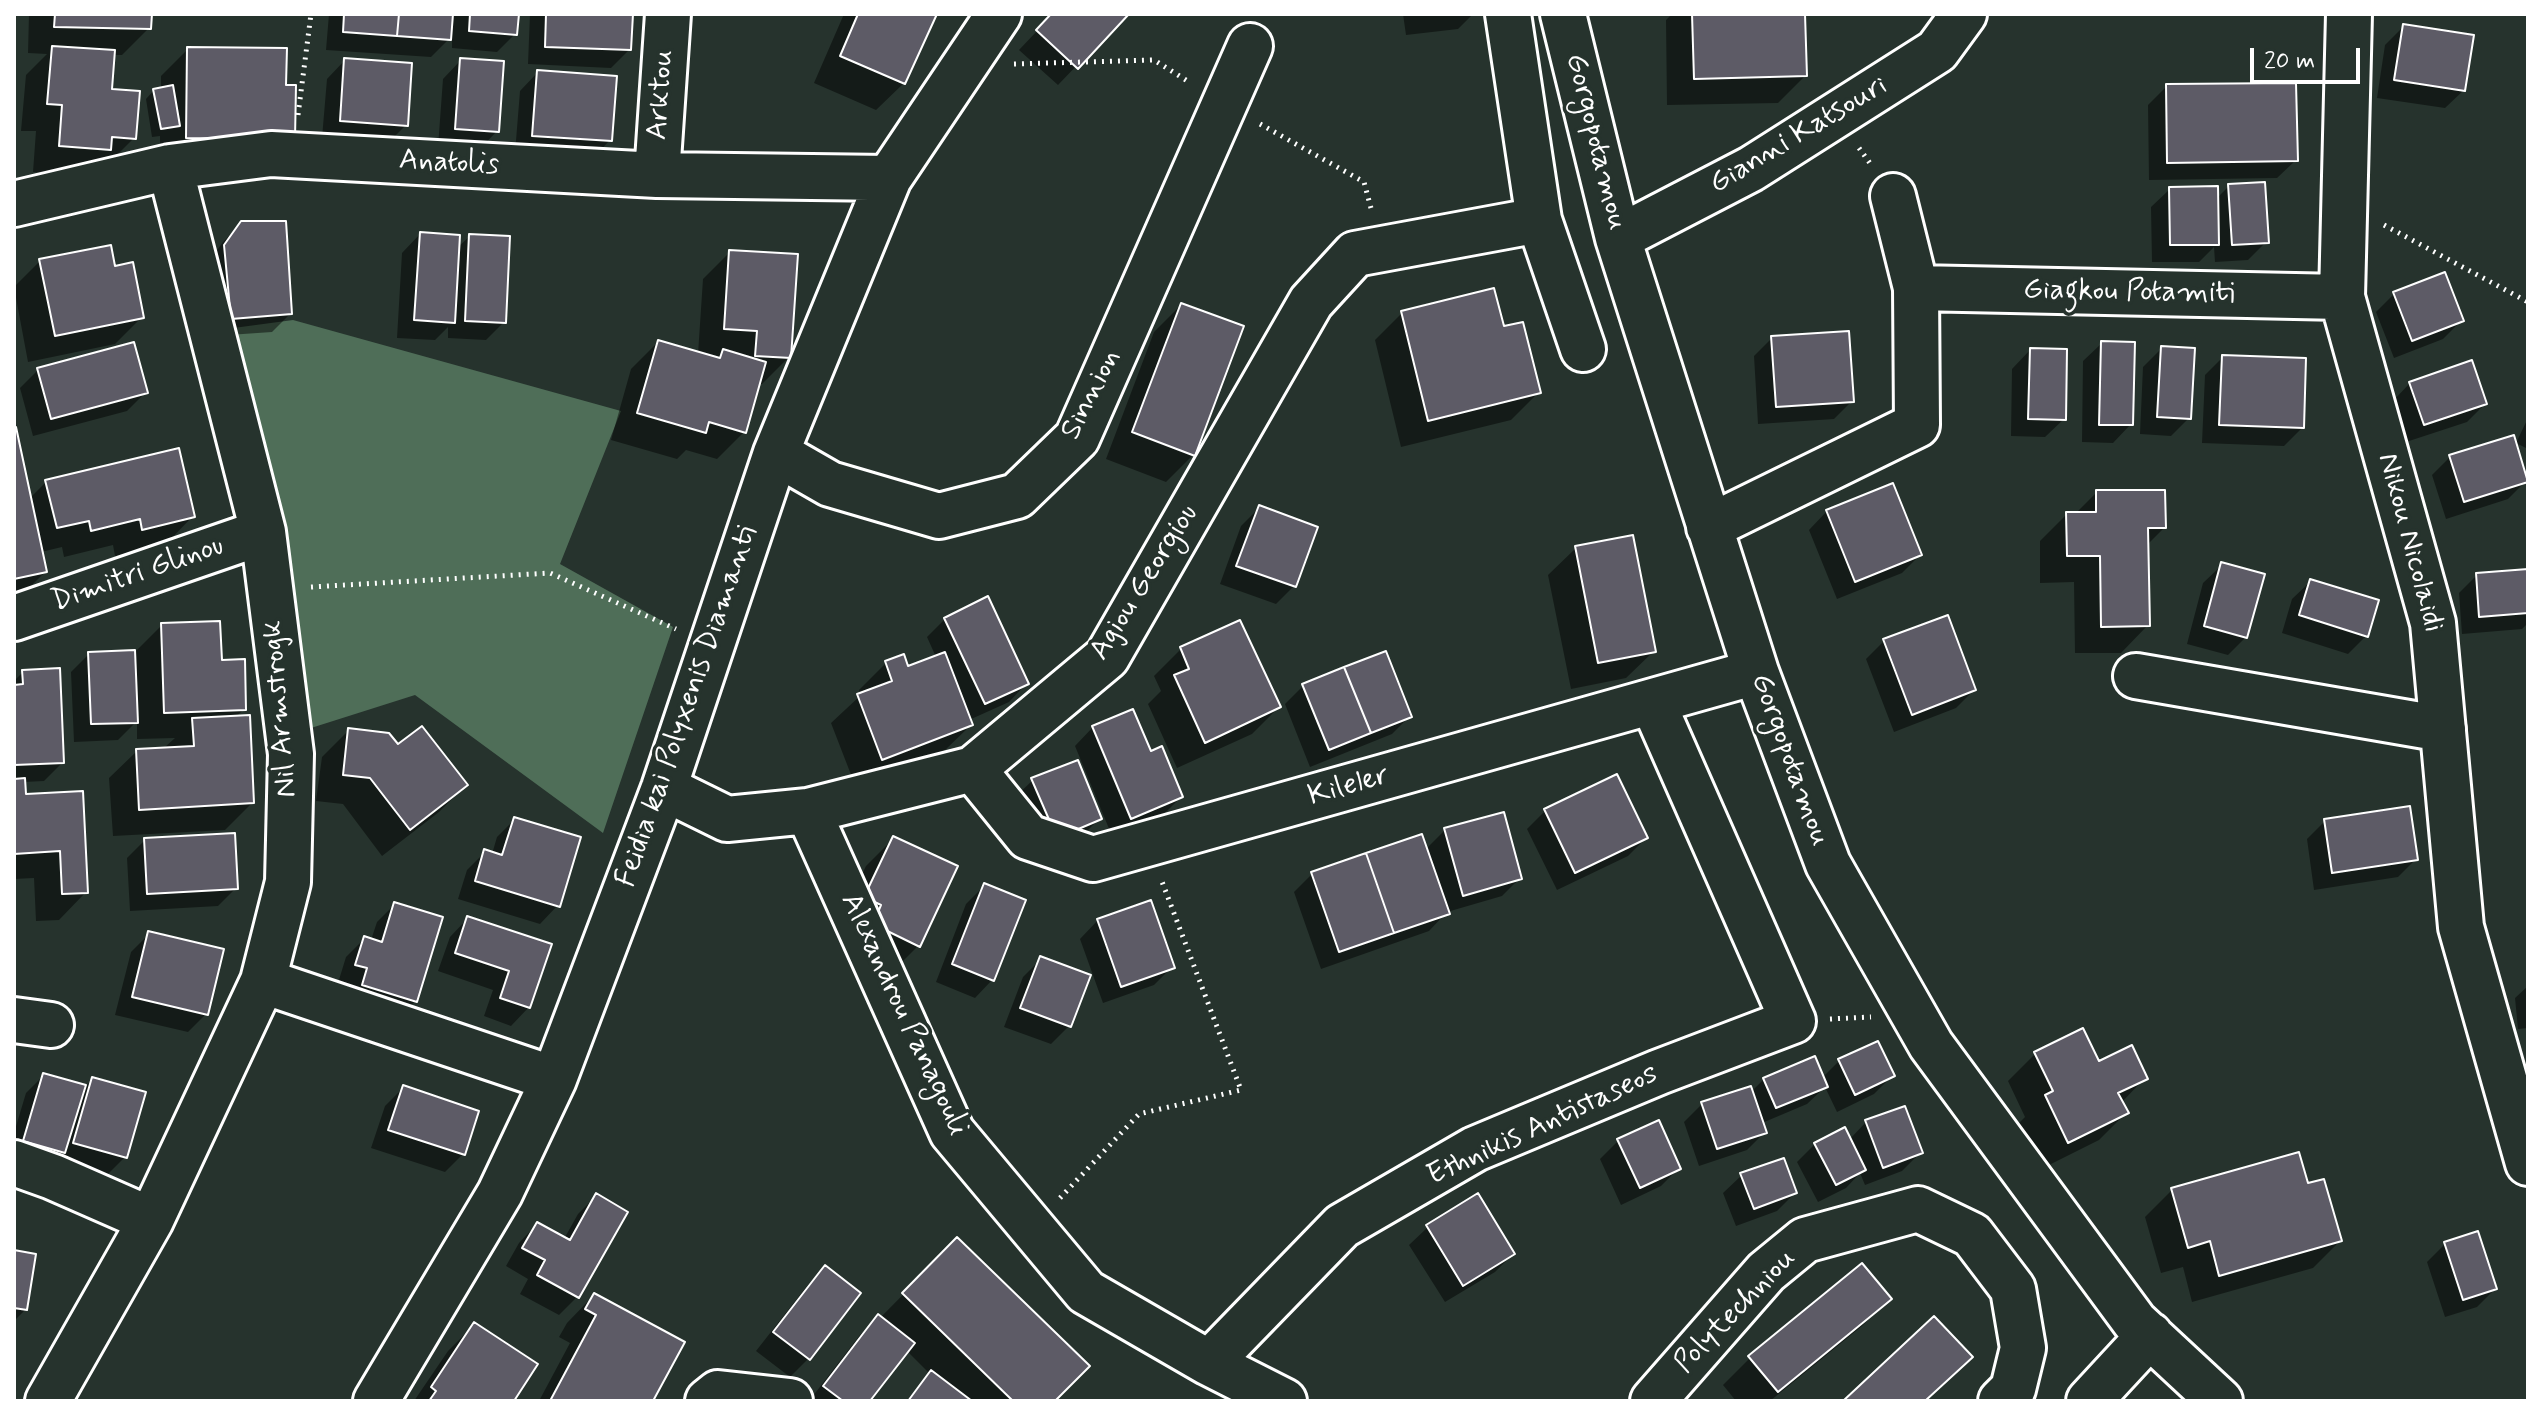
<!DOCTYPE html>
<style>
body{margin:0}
#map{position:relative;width:2542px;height:1415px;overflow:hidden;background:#26332d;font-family:Mynerve,sans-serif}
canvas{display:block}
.frame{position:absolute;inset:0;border:16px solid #fff;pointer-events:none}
.scale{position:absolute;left:2250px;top:48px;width:110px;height:36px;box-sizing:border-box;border:4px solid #fff;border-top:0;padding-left:10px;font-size:24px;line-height:28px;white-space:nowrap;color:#fff;-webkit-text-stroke:6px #26332d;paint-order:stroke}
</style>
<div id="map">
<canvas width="2542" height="1415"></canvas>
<div class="frame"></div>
<div class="scale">20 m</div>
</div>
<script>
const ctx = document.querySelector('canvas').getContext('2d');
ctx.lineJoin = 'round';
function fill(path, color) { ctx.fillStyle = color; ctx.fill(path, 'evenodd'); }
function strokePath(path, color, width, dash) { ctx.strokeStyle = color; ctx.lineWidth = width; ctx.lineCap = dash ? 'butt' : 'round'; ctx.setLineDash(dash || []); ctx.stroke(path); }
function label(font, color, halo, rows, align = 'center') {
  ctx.font = font + ' Mynerve,sans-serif'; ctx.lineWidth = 7; ctx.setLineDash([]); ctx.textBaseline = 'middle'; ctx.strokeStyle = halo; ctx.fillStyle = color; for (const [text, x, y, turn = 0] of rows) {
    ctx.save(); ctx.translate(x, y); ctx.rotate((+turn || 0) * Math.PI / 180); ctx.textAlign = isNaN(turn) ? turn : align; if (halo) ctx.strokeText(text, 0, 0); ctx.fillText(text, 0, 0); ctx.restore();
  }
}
const green = new Path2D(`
 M293,320L621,411L560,564L673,627L603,833L415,695L311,728L290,589L226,329Z`);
const shadow = new Path2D(`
 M29,14H150L149,28L122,55H112L109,90L134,138L107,165L82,176L33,172L36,131H21L26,75L47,54L28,53Z
 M329,14H517L515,34L497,52L452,48V36L431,57L326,50Z
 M530,14H631L629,50L611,68L528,64Z
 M844,14H935L904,83L876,110L814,83Z
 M1053,14H1126L1058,85L1019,50Z
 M1403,14H1473L1458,29L1406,35Z
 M1672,14H1803L1805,76L1778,103L1667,105L1666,20Z
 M2404,26L2464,90L2445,108L2377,98L2385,45Z
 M188,49L284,87L293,138L160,164V136L152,137L146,99L154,90L161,89V76Z
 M345,60L406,125L388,143L322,138L327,79Z
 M461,60L497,131L479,150L438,147L443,79Z
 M538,72L610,140L592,159L515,153L520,91Z
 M2167,86L2296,160L2277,178L2149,180L2148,105Z
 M2229,186L2266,242L2248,260L2215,262L2214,247L2199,262H2152L2151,207L2170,189L2216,199Z
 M242,223L290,314L272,332L214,336L207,264L223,242Z
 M420,234L457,248L470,236L504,322L486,340L448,338V327L435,340L397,338L402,253Z
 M730,252L789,357L762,384H758L744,432L717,459L686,450L677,459L611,440L631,369L658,342L698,354L703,279Z
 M40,261L114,268L142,317L115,344L28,362L14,287Z
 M2394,294L2462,320L2443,339L2394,358L2376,312Z
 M1181,305L1193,455L1166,482L1106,459L1154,332Z
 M1402,313L1502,329L1538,393L1511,420L1401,447L1375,340Z
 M1772,338L1852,401L1834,419L1758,424L1754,356Z
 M2102,343L2131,424L2113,443L2082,442L2083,361Z
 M2162,348L2189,418L2171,436L2140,434L2143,367Z
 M2030,350L2064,419L2045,437L2011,436L2012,369Z
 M2223,357L2302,428L2284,446L2202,443L2205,375Z
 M38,370L145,393L127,411L33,436L20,388Z
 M2410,383L2485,404L2467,422L2406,442L2392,402Z
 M2528,418V449L2516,443Z
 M14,430L29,499L46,482L193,516L166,544L115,556L113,545L64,557L62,547L41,552L45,572L18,599H14Z
 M2450,457L2526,481L2508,499L2446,519L2432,475Z
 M2097,492L2164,528L2147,545L2148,625L2121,653H2075L2074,582L2040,583V541L2067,514H2075Z
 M1259,508L1315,528L1294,586L1276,604L1220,584L1241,526Z
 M1827,511L1920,555L1902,573L1837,599L1809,530Z
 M1576,548L1654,651L1626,678L1571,689L1548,575Z
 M2222,565L2246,637L2228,655L2187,644L2203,583Z
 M2528,571V623L2522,629L2462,634L2459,593L2477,575Z
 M2311,581L2366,636L2348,654L2282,633L2292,599Z
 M945,619L1027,683L1009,702L969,720L971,725L943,752L855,785L831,723L861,695L859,690L886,663L907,668L936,657L927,637Z
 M162,625L220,662L244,709L236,717L252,803L225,830L113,836L109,778L137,751L166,750L165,747L175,738L137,739V721L118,740L74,742L71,672L89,654L134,653Z
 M1884,641L1974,690L1956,708L1894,732L1866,659Z
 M1181,649L1279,707L1252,734L1177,768L1148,704L1161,691L1154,676Z
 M23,672L62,763L44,781L24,782L25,796L81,793L86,892L59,920L36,921L34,878L14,879V681Z
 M1303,686L1410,716L1392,734L1310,767L1285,704Z
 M1093,727L1150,753L1181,797L1163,815L1112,836L1075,746Z
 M349,730L466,785L439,812L382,856L343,804L316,801L322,757Z
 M1033,780L1100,818L1082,836L1038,855L1014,798Z
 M1545,811L1646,838L1628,856L1557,890L1527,829Z
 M515,819L558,905L540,924L458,899L467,870L485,852L492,854L497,837Z
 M2325,821L2416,859L2398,877L2314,890L2307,839Z
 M1445,830L1520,878L1502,896L1447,912L1429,931L1321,969L1294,892L1312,874L1425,850Z
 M893,839L919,945L891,973L838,924L866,866Z
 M145,840L236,888L218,906L130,911L127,858Z
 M984,886L993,979L975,998L936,982L966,904Z
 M395,904L415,1001L397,1020L345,1003L350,986L338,983L346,957L365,938L371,940L377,922Z
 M468,918L549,945L529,1007L511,1026L484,1016L493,990L438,971L450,937Z
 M1098,920L1172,967L1154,985L1103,1003L1080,939Z
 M149,934L206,1014L188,1032L115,1015L131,952Z
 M1041,959L1069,1026L1051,1044L1004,1027L1023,977Z
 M2528,986V1028L2518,1029L2515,998Z
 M2082,1031L2098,1064L2145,1078L2121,1103L2126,1113L2099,1140L2041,1169L2019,1123L2025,1117L2008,1081L2035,1054Z
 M1839,1061L1892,1076L1874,1094L1837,1112L1825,1087L1807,1104L1762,1123L1765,1132L1747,1150L1699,1166L1684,1122L1702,1104L1751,1092L1764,1079L1822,1078Z
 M44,1075L85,1087L93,1079L125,1157L107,1175L55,1160L14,1161V1133L26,1093Z
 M403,1088L463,1154L445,1172L371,1148L385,1106Z
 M1866,1122L1920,1153L1902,1171L1865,1185L1860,1173L1846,1188L1818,1202L1797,1162L1815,1144L1849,1140Z
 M1658,1123L1679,1168L1661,1186L1621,1205L1600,1159L1618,1141Z
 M1742,1175L1795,1193L1777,1211L1736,1226L1723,1193Z
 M2306,1186L2340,1241L2313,1268L2192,1302L2183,1267L2161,1273L2145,1217L2172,1190Z
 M596,1196L625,1212L577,1297L559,1315L520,1294L528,1279L506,1266L519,1243L537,1224L564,1239L578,1214Z
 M1428,1227L1513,1254L1495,1272L1445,1302L1409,1245Z
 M957,1240L1053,1401H906L930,1374L906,1350L868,1401H809L860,1335L878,1317L880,1318Z
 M2445,1244L2495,1289L2477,1307L2445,1317L2427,1262Z
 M14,1252L26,1309L14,1321Z
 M825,1268L858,1293L808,1359L790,1377L756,1351L807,1286Z
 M594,1295L650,1401H539L570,1343L559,1337L567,1323Z
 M1889,1299L1862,1326L1770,1401H1736L1723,1385L1750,1358Z
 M475,1324L512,1401H414L448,1351Z`);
const building = new Path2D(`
 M55,14H152L151,29L54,27Z
 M344,14H399L397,36L343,32Z
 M399,14H453L451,40L397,36Z
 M470,14H519L517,35L469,31Z
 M546,14H633L631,50L545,47Z
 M858,14H937L905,84L840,56Z
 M1051,14H1129L1078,69L1036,30Z
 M1692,14H1805L1807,76L1694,79Z
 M2403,24L2474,35L2465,91L2394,80Z
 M52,46L115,50L112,89L140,91L136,139L112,137L111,150L59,146L62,105L47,104Z
 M187,47L287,48L286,85H296L295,139L186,138Z
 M344,58L412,63L408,126L340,121Z
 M460,58L504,61L499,132L455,129Z
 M537,70L617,76L612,141L532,136Z
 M2296,83L2298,161L2167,163L2166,84Z
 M173,85L180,126L161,129L153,89Z
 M2265,182L2269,243L2232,245L2228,184Z
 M2218,186L2219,245H2170L2169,187Z
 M241,221H286L292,314L231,319L224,245Z
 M420,232L460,235L455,323L414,320Z
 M469,234L510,236L506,323L465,321Z
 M111,245L115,266L133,262L144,318L55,336L39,259Z
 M729,250L798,254L791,358L755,356L757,331L724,329Z
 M2445,272L2464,321L2412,341L2393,292Z
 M1494,288L1504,326L1523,322L1541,393L1428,421L1401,311Z
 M1181,303L1244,326L1195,456L1132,432Z
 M1849,331L1854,402L1776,407L1771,336Z
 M658,340L720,358L723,349L766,362L746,433L709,422L706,433L637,413Z
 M2101,341L2135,342L2133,425H2099Z
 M134,342L148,393L51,419L37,368Z
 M2161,346L2195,348L2191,419L2157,417Z
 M2030,348L2067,349L2066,420L2028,419Z
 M2222,355L2306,358L2304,428L2219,425Z
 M2472,360L2487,404L2424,425L2409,382Z
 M16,427L47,572L14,579V428Z
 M2514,435L2528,482L2464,502L2449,455Z
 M179,448L195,517L142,530L140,519L91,531L89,521L57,528L45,480Z
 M1893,483L1922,555L1855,582L1826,510Z
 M2096,490H2165L2166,528H2148L2150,626L2101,627L2100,556H2067L2066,512H2096Z
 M1259,505L1318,527L1296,587L1236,566Z
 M1633,535L1656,652L1598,663L1575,546Z
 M2221,562L2265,574L2247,638L2204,626Z
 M2528,569V613L2479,617L2476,573Z
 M2310,579L2379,600L2368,637L2299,615Z
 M988,596L1029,684L985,704L944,618Z
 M1948,615L1976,690L1912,715L1883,639Z
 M1240,620L1281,707L1205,743L1174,675L1189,669L1180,647Z
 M220,621L222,660L245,659L246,710L164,713L161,623Z
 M135,650L138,723L91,724L88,652Z
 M1386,651L1412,717L1371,733L1344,667Z
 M945,652L973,725L882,760L857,694L892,681L885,661L904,654L908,666Z
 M1344,667L1371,733L1329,750L1302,684Z
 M60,668L64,763L14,765V685L23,684L22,670Z
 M1133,709L1151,751L1162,746L1183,797L1131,819L1092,726Z
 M250,715L254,803L139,810L136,749L194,746L192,718Z
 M422,726L468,785L410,830L370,778L343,775L348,728L389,733L398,744Z
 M1078,760L1102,819L1057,838L1031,778Z
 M1617,774L1648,838L1575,873L1544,809Z
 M25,778L26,794L83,791L88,893L62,894L60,851L14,854V779Z
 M2410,806L2418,860L2332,873L2324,819Z
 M1504,812L1522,879L1463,896L1444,828Z
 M514,817L581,837L560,907L475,881L484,849L502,855Z
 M235,833L238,889L147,894L144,838Z
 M1422,834L1450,914L1394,933L1366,853Z
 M893,836L958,866L920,947L873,924L881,905L864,897Z
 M1366,853L1394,933L1339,952L1311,872Z
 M984,883L1026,900L994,981L952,964Z
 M1151,900L1175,968L1121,987L1097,919Z
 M394,902L443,917L417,1002L362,985L367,968L355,965L364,936L382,942Z
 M467,916L552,944L530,1008L500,998L509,971L455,953Z
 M148,931L224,949L208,1015L132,997Z
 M1040,956L1091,975L1071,1027L1020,1008Z
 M2083,1028L2099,1061L2132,1045L2148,1079L2118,1093L2129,1113L2068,1143L2045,1095L2053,1091L2034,1052Z
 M1878,1041L1895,1076L1855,1095L1838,1059Z
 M1815,1056L1828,1087L1776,1108L1763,1078Z
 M43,1073L86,1085L65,1153L23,1141Z
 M92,1077L146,1092L127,1158L73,1143Z
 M403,1085L479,1111L465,1155L388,1130Z
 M1751,1086L1767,1133L1717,1149L1701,1102Z
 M1905,1106L1923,1153L1883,1168L1865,1120Z
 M1659,1120L1681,1169L1640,1188L1617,1139Z
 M1845,1127L1866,1170L1836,1185L1814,1143Z
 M2299,1152L2308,1183L2324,1179L2342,1241L2219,1276L2210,1241L2188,1248L2171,1188Z
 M1784,1158L1797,1193L1754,1209L1740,1173Z
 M596,1193L628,1212L579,1298L537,1275L545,1260L522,1248L537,1222L570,1240Z
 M1478,1193L1515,1254L1463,1286L1426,1225Z
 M2478,1231L2497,1289L2463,1300L2444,1242Z
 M957,1237L1090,1366L1055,1401H1013L902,1293Z
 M14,1250L36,1254L27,1310L14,1308Z
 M1862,1263L1892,1299L1778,1392L1748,1356Z
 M825,1265L861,1293L810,1360L773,1332Z
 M594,1293L685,1342L653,1401H550L596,1315L585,1309Z
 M878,1314L915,1343L870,1401H843L823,1386Z
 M1934,1316L1973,1357L1925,1401H1843Z
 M474,1322L538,1364L514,1401H429L436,1391L431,1387Z
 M931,1370L972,1401H908Z`);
const path = new Path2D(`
 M1014,64L1154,60L1189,82
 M298,115L311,14
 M1260,124L1364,182L1372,212
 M1859,148L1872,166
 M2384,225L2528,302
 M311,587L550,573L676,629
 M1830,1019L1871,1017
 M1060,1198L1139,1114L1241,1090L1161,879`);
const minor = new Path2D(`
 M1508,14L1539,220L1583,349
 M1563,14L1618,238L1756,672L1828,864L1931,1045L2135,1322L2220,1401
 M2349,14L2342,297L2433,623L2461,927L2528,1163
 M657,175L668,14
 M14,204L170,167L271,154L657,175L889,178
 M1618,238L1751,169L1937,51L1964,14
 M1916,288L2342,297
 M776,453L830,484L939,516L1017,496L1077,438L1250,46
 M1709,527L1917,425L1916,288L1893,196
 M14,618L263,532
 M2136,676L2443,729
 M973,769L1028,837L1093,859L1756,672
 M664,788L727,819L808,811L973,769L1107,657L1311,302L1355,254L1539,220
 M808,811L952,1132L1086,1292L1209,1363L1284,1401
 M263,981L554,1079
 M14,1020L51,1025
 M14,1163L53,1177L151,1220
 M1209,1363L1342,1226L1475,1149L1659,1072L1793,1021L1653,703
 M48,1401L151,1220L263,981L288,882L291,754L263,532L170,167
 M376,1401L500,1193L554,1079L664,788L776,453L889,178L999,14
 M708,1401L718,1393L790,1401
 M1653,1401L1766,1272L1805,1240L1918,1209L1972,1235L2013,1289L2023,1348L2013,1389L2001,1401
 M2089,1401L2150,1335`);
const streetNames = [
 ["Arktou",662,95,-86],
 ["Gianni Katsouri",1799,136,-31],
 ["Gorgopotamou",1595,142,76],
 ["Anatolis",449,164,3],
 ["Giagkou Potamiti",2129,293,1],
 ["Sinnion",1092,395,-63],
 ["Nikou Nicolaidi",2409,543,75],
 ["Dimitri Glinou",138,575,-19],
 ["Agiou Georgiou",1145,583,-58],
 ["Feidia kai Polyxenis Diamanti",688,707,-71],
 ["Nil Armstrogk",281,709,-95],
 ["Gorgopotamou",1789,760,70],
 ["Kileler",1349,787,-16],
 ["Alexandrou Panagouli",903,1015,65],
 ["Ethnikis Antistaseos",1543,1126,-25],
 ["Polytechniou",1736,1312,-46]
];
fill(green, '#4f6e58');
fill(shadow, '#0007');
fill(building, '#5d5b66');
strokePath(building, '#fff', 2);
strokePath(minor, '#fff', 50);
strokePath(path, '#fff', 5, [2, 6]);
strokePath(minor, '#26332d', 44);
label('30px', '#fff', '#26332d', streetNames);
</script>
